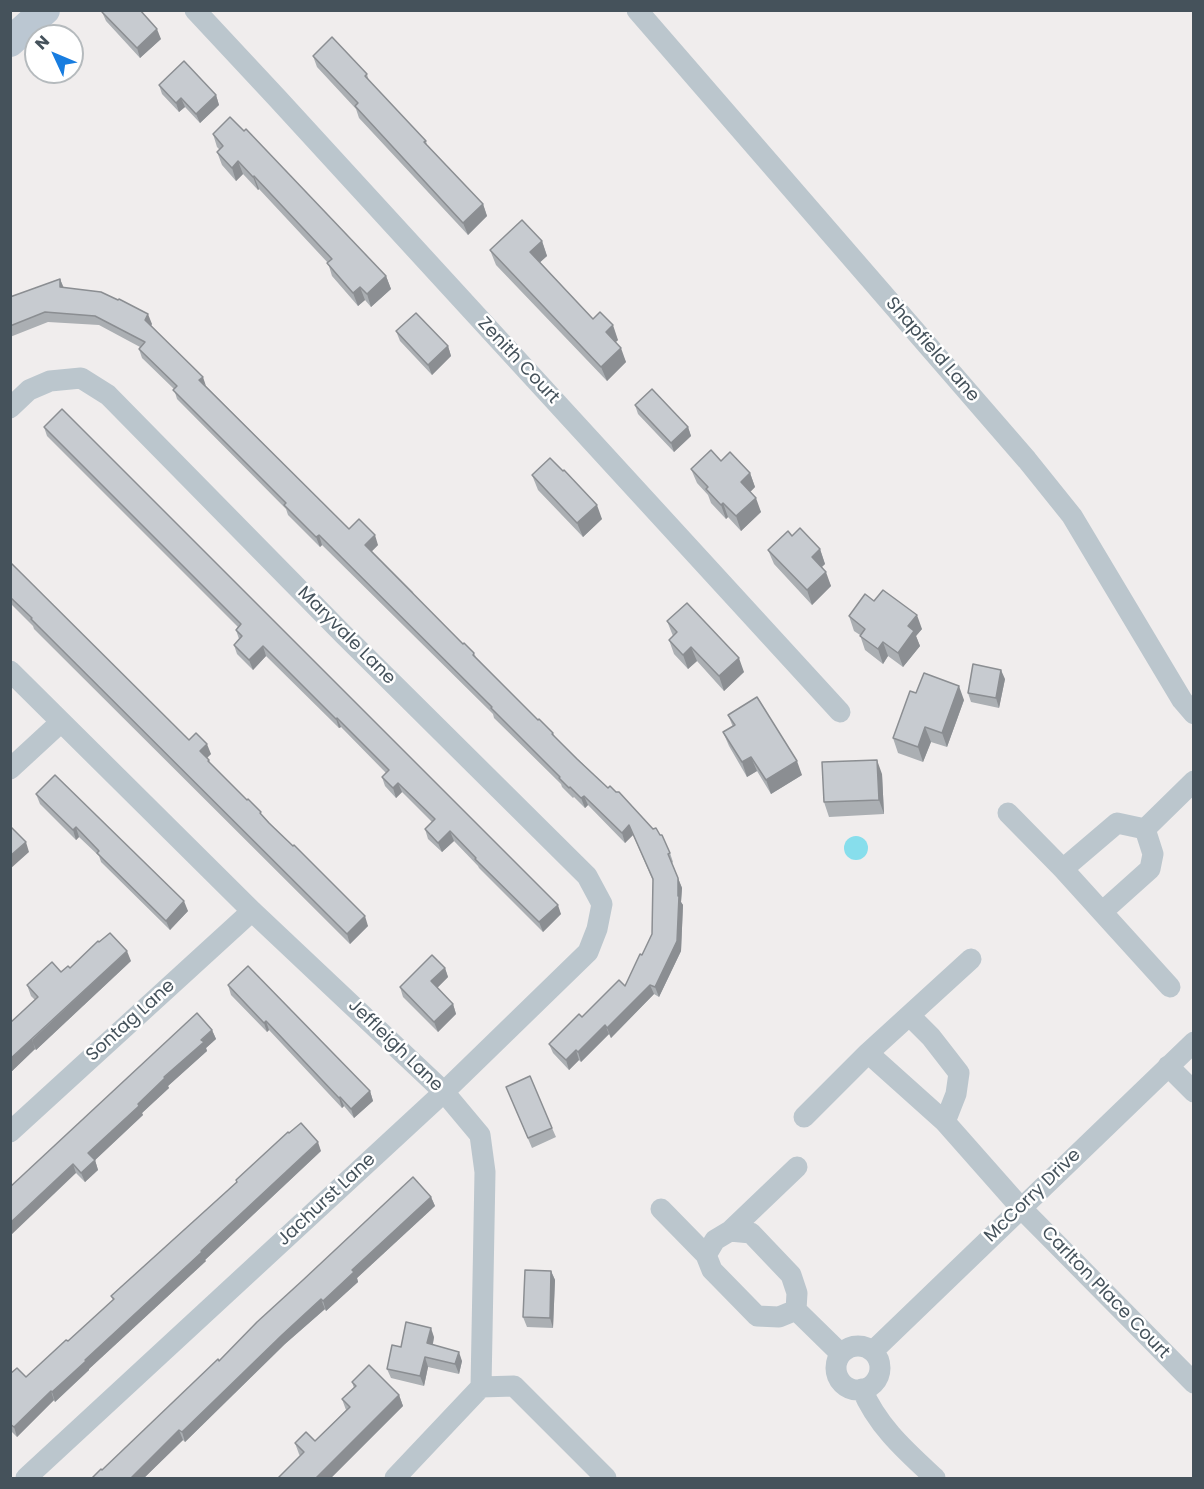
<!DOCTYPE html>
<style>
body{margin:0}
#map{position:relative;width:1204px;height:1489px;overflow:hidden;background:#f0eded;font-family:Poppins,sans-serif}
canvas{display:block}
.frame{position:absolute;inset:0;border:12px solid #45525b;pointer-events:none}
.north{position:absolute;left:24px;top:24px;width:60px;height:60px;box-sizing:border-box;background:#fff;border:2px solid #b5babd;border-radius:50%;rotate:314deg;font-size:16px;font-weight:700;line-height:24px;text-align:center;color:#45525b}
.north::after{content:'';display:block;margin:auto;width:21px;height:27px;background:#187de0;clip-path:polygon(50% 0,100% 100%,50% 72%,0 100%)}
</style>
<div id="map">
<canvas width="1204" height="1489"></canvas>
<div class="frame"></div>
<div class="north">N</div>
</div>
<script>
const ctx = document.querySelector('canvas').getContext('2d');
ctx.lineJoin = 'round';
function fill(path, color) { ctx.fillStyle = color; ctx.fill(path, 'evenodd'); }
function strokePath(path, color, width, dash) { ctx.strokeStyle = color; ctx.lineWidth = width; ctx.lineCap = dash ? 'butt' : 'round'; ctx.setLineDash(dash || []); ctx.stroke(path); }
function label(font, color, halo, rows, align = 'center') {
  ctx.font = font + ' Poppins,sans-serif'; ctx.lineWidth = 5; ctx.setLineDash([]); ctx.textBaseline = 'middle'; ctx.strokeStyle = halo; ctx.fillStyle = color; for (const [text, x, y, turn = 0] of rows) {
    ctx.save(); ctx.translate(x, y); ctx.rotate((+turn || 0) * Math.PI / 180); ctx.textAlign = isNaN(turn) ? turn : align; if (halo) ctx.strokeText(text, 0, 0); ctx.fillText(text, 0, 0); ctx.restore();
  }
}
const water = new Path2D(`
 M844 848a12 12 0 1 1 24 0a12 12 0 1 1-24 0Z`);
const street = new Path2D(`
 M195,10L278,99L840,712
 M637,10L1027,460L1072,516L1182,700L1194,714
 M10,408L29,390L50,381L81,378L108,395L344,635L587,876L602,904L597,929L588,952L444,1092L26,1478
 M10,671L252,911L444,1092L480,1135L485,1172L481,1387L514,1386L606,1478
 M10,769L61,722
 M1008,813L1063,869L1170,987
 M1145,829L1194,781
 M1063,869L1117,823L1145,829
 M1102,912L1150,869L1153,854L1145,829
 M910,1016L931,1037L959,1073L956,1094L945,1122
 M868,1053L945,1122L1021,1208L1194,1383
 M1168,1066L1194,1092
 M804,1117L868,1053L971,959
 M10,1132L252,911
 M661,1209L706,1255
 M730,1231L797,1167
 M796,1310L797,1293L791,1275L751,1233L730,1231L715,1240L706,1255L712,1270L757,1316L779,1317L796,1310L841,1354
 M836 1368a22 22 0 1 1 44 0a22 22 0 1 1-44 0Z
 M873,1351L1194,1042
 M862,1389C877,1426 907,1452 935,1478
 M395,1478L481,1387`);
const secondary = new Path2D(`
 M10,42L45,10`);
const wall = new Path2D(`
 M102,12L161,39L140,58L106,21Z
 M313,56L367,74L369,81L426,141L427,145L483,204L487,216L468,235L359,118L356,109L317,67Z
 M159,85L216,95L219,105L200,123L185,107L179,112L162,94Z
 M213,134L386,276L391,289L371,307L365,300L358,306L332,276L328,263L259,189L258,190L243,174L236,181L222,165L217,152L220,150L217,147Z
 M542,241L547,256L540,262L593,319L618,340L616,342L626,362L607,381L496,265L490,250Z
 M60,279L64,288L152,324L151,325L206,386L349,529L378,545L372,551L413,592L414,595L463,644L474,653L476,657L538,720L553,733L555,737L608,788L660,835L670,853L673,862L672,863L682,888L681,902L683,905L681,951L659,997L654,994L611,1038L609,1034L581,1062L579,1060L569,1070L553,1053L549,1044L582,1017L625,986L642,955L652,934L653,881L633,835L625,843L588,805L585,808L574,797L573,798L562,787L561,784L494,718L493,714L322,545L320,547L288,515L286,509L177,399L174,389L142,358L139,349L140,347L99,325L48,322L10,337V297Z
 M396,331L448,346L451,356L432,375L400,341Z
 M635,405L688,427L691,436L674,452L638,414Z
 M44,427L561,914L543,932L479,868L478,866L454,841L442,852L428,839L425,829L432,822L402,792L396,798L385,786L382,777L386,773L341,727L339,728L266,656L253,670L237,654L234,645L239,639L236,630L238,627L47,436Z
 M721,461L750,473L755,487L750,492L761,512L741,531L728,517L726,519L711,503L708,495L697,483L691,469Z
 M532,475L602,519L583,537L538,490Z
 M792,536L820,549L825,564L822,567L831,586L812,605L774,564L768,550Z
 M10,562L189,740L211,754L207,757L209,760L211,765L262,815L368,926L350,944L34,629L33,626L10,603Z
 M874,601L922,629L916,636L920,646L903,667L888,656L883,664L865,650L860,635L854,631L849,616Z
 M667,621L744,672L724,691L697,661L688,669L674,654L669,640L673,636Z
 M1005,679L999,708L971,702L968,693Z
 M916,693L964,700L947,747L931,742L923,762L898,753L893,738Z
 M728,715L802,775L771,794L757,771L747,777L729,746L723,732L733,727Z
 M882,774L884,814L829,817L824,802Z
 M36,794L188,911L170,930L101,862L99,856L79,837L76,840L40,804Z
 M131,961L36,1050L35,1049L10,1073V1023L35,1000L31,996L27,985L61,972L70,968Z
 M445,968L448,977L437,988L453,1004L456,1014L438,1032L403,997L400,987Z
 M228,985L370,1091L373,1101L354,1118L344,1106L342,1108L269,1030L267,1032L231,995Z
 M212,1030L216,1039L206,1048L207,1051L168,1086L169,1088L142,1113L143,1115L95,1160L98,1170L85,1182L76,1173L10,1187Z
 M506,1087L552,1128L556,1137L532,1148Z
 M321,1151L205,1260L206,1261L89,1369V1370L55,1402L54,1400L17,1437L10,1430V1374L26,1377L68,1341L113,1300L111,1296L236,1183V1180Z
 M431,1197L435,1206L357,1278L358,1282L326,1311L325,1309L285,1344L185,1442L183,1440L143,1479H91L102,1470L219,1361Z
 M551,1271L555,1280L553,1328L527,1327L523,1317Z
 M434,1337L433,1344L462,1361L459,1374L428,1367L424,1386L391,1378L387,1369L401,1347Z
 M352,1382L399,1395L403,1406L330,1479H277L300,1456L299,1454L295,1443L315,1441L346,1410L342,1399L354,1388Z`);
const shadedWall = new Path2D(`
 M157,29L161,39L140,58L137,48Z
 M216,95L219,105L200,123L196,114Z
 M181,98L185,107L179,112L176,103Z
 M238,161L243,174L236,181L232,168Z
 M254,176L259,189L258,190L253,177Z
 M483,204L487,216L468,235L463,223Z
 M542,241L547,256L536,266L530,252Z
 M386,276L391,289L371,307L367,294Z
 M60,279L64,289L60,287Z
 M360,287L365,300L358,306L353,293Z
 M148,314L152,324L149,329L145,320Z
 M613,325L618,340L611,346L606,332Z
 M448,346L451,356L432,375L428,365Z
 M621,348L626,362L607,381L601,367Z
 M203,377L206,386L199,380Z
 M688,427L691,436L674,452L671,443Z
 M750,473L755,487L746,496L741,482Z
 M756,498L761,512L741,531L736,516Z
 M723,503L728,517L726,519L721,505Z
 M597,505L602,519L583,537L577,523Z
 M319,535L322,545L320,547L316,537Z
 M375,535L378,545L369,554L365,545Z
 M820,549L825,564L817,571L812,557Z
 M826,572L831,586L812,605L807,590Z
 M917,615L922,629L916,636L920,646L903,667L898,653L908,626Z
 M883,642L888,656L883,664L878,649Z
 M263,646L266,656L253,670L249,660Z
 M691,647L697,661L688,669L683,655Z
 M739,658L744,672L724,691L719,676Z
 M1001,670L1005,679L999,708L996,698Z
 M959,686L964,700L947,747L942,733Z
 M337,718L341,727L339,728L336,719Z
 M925,727L931,742L923,762L918,747Z
 M207,744L211,754L204,761L200,751Z
 M751,757L757,771L747,777L742,762Z
 M877,760L882,774L884,814L879,800Z
 M797,761L802,775L771,794L766,780Z
 M398,783L402,792L396,798L393,788Z
 M584,796L588,805L585,808L581,798Z
 M629,825L633,835L625,843L622,833Z
 M76,827L79,837L76,840L73,830Z
 M450,831L454,841L442,852L438,843Z
 M26,842L29,852L10,869V856Z
 M678,878L682,888L681,902L683,905L681,951L659,997L655,987L678,896Z
 M184,901L188,911L170,930L166,921Z
 M558,905L561,914L543,932L539,922Z
 M365,916L368,926L350,944L347,934Z
 M127,951L131,961L36,1050L32,1040Z
 M445,968L448,977L434,991L431,981Z
 M650,985L654,994L611,1038L607,1028Z
 M453,1004L456,1014L438,1032L434,1022Z
 M266,1021L269,1030L267,1032L264,1023Z
 M605,1025L609,1034L581,1062L578,1052Z
 M212,1030L216,1039L206,1048L207,1051L168,1086L169,1088L142,1113L143,1115L92,1163L88,1153Z
 M32,1039L35,1049L10,1073V1059Z
 M576,1050L579,1060L569,1070L566,1060Z
 M370,1091L373,1101L354,1118L351,1109Z
 M340,1097L344,1106L342,1108L339,1098Z
 M318,1142L321,1151L205,1260L206,1261L89,1369V1370L55,1402L52,1392L85,1360Z
 M95,1160L98,1170L85,1182L81,1173Z
 M73,1164L76,1173L10,1236V1223Z
 M431,1197L435,1206L357,1278L358,1282L326,1311L323,1301L352,1270Z
 M551,1271L555,1280L553,1328L550,1318Z
 M321,1299L325,1309L285,1344L185,1442L182,1432L282,1335Z
 M431,1328L434,1337L431,1353L427,1343Z
 M459,1352L462,1361L459,1374L455,1364Z
 M425,1357L428,1367L424,1386L420,1376Z
 M51,1391L54,1400L17,1437L14,1427Z
 M399,1395L403,1406L330,1479H315Z
 M179,1430L183,1440L143,1479H130Z`);
const building = new Path2D(`
 M104,10H140L157,29L137,48L102,12Z
 M332,37L367,74L365,76L426,141L424,142L483,204L463,223L355,106L358,103L313,56Z
 M184,61L216,95L196,114L181,98L176,103L159,85Z
 M230,117L244,131L246,129L386,276L367,294L360,287L353,293L327,263L332,259L254,176L253,177L238,161L232,168L217,152L223,146L213,134Z
 M522,220L542,241L530,252L593,319L600,312L613,325L606,332L621,348L601,367L490,250Z
 M60,279V287L101,292L118,300L119,299L148,314L145,320L203,377L199,380L349,529L359,519L375,535L365,545L463,644L464,643L474,653L473,655L538,720L539,719L553,733L552,734L577,759L608,788L610,786L616,792H619L653,829L656,828L660,835H662L670,853L668,854L678,878V896H679L677,941L655,987L650,985L607,1028L605,1025L578,1052L576,1050L566,1060L549,1044L579,1014L582,1017L619,980L625,986L640,954L642,955L652,934L653,879L629,825L622,833L584,796L581,798L570,787L569,788L559,778L560,777L491,708L492,707L319,535L316,537L284,505L286,503L173,390L177,386L139,349L145,342L95,316L45,312L10,326V297Z
 M416,313L448,346L428,365L396,331Z
 M652,389L688,427L671,443L635,405Z
 M62,409L558,905L539,922L475,859L476,858L450,831L438,843L425,829L435,819L398,783L393,788L382,777L389,770L337,718L336,719L263,646L249,660L234,645L242,636L236,630L241,624L44,427Z
 M711,450L721,461L730,452L750,473L741,482L756,498L736,516L723,503L721,505L706,489L708,487L691,469Z
 M550,458L563,471L564,470L597,505L577,523L532,475Z
 M800,528L820,549L812,557L826,572L807,590L768,550L788,531L792,536Z
 M10,562L189,740L196,733L207,744L200,751L209,760L208,761L247,800L248,799L261,812L260,813L269,823L293,846L294,845L365,916L347,934L31,619L32,618L10,597Z
 M883,590L917,615L908,626L914,631L898,653L883,642L878,649L860,636L865,629L849,616L865,594L874,601Z
 M687,603L739,658L719,676L691,647L683,655L669,640L677,632L667,621Z
 M973,664L1001,670L996,698L968,693Z
 M924,673L959,686L942,733L925,727L918,747L893,738L910,691L916,693Z
 M757,697L797,761L766,780L751,757L742,762L723,732L735,725L728,715Z
 M877,760L879,800L824,802L822,762Z
 M55,775L184,901L166,921L97,853L99,851L76,827L73,830L36,794Z
 M10,826L26,842L10,856Z
 M110,933L127,951L10,1059V1023L38,997L27,985L52,962L61,972L68,966L70,968L98,941L99,942Z
 M432,955L445,968L431,981L453,1004L434,1022L400,987Z
 M248,966L370,1091L351,1109L340,1097L339,1098L266,1021L264,1023L228,985Z
 M197,1013L212,1030L201,1040L204,1042L164,1077L165,1078L138,1104L139,1106L88,1153L95,1160L81,1173L73,1164L10,1223V1187Z
 M530,1076L552,1128L528,1138L506,1087Z
 M301,1123L318,1142L201,1251L202,1252L85,1360L86,1361L52,1392L51,1391L14,1427L10,1424V1374L17,1368L26,1377L66,1340L68,1341L114,1299L111,1296L237,1182L236,1180L288,1132L289,1133Z
 M413,1177L431,1197L352,1270L354,1272L323,1301L321,1299L282,1335L182,1432L179,1430L130,1479H91L101,1469L102,1470L218,1359L219,1361L257,1322L303,1280Z
 M525,1270L551,1271L550,1318L523,1317Z
 M406,1322L431,1328L427,1343L459,1352L455,1364L425,1357L420,1376L387,1369L392,1345L401,1347Z
 M369,1365L399,1395L315,1479H277L304,1452L295,1443L306,1432L315,1441L350,1407L342,1399L356,1386L352,1382Z`);
const streetNames = [
 ["Shapfield Lane",932,350,49],
 ["Zenith Court",518,361,47],
 ["Maryvale Lane",346,636,45],
 ["Sontag Lane",131,1021,-42],
 ["Jeffleigh Lane",395,1046,44],
 ["McCorry Drive",1033,1196,-44],
 ["Jachurst Lane",327,1200,-43],
 ["Carlton Place Court",1105,1293,46]
];
fill(water, '#87deec');
strokePath(street, '#bbc6cd', 21);
strokePath(secondary, '#bbc7d2', 30);
fill(wall, '#abafb3');
fill(shadedWall, '#8b8e92');
fill(building, '#c7cbd0');
strokePath(building, '#8b8e92', 1.5);
label('18px', '#45525b', '#fff', streetNames);
</script>
